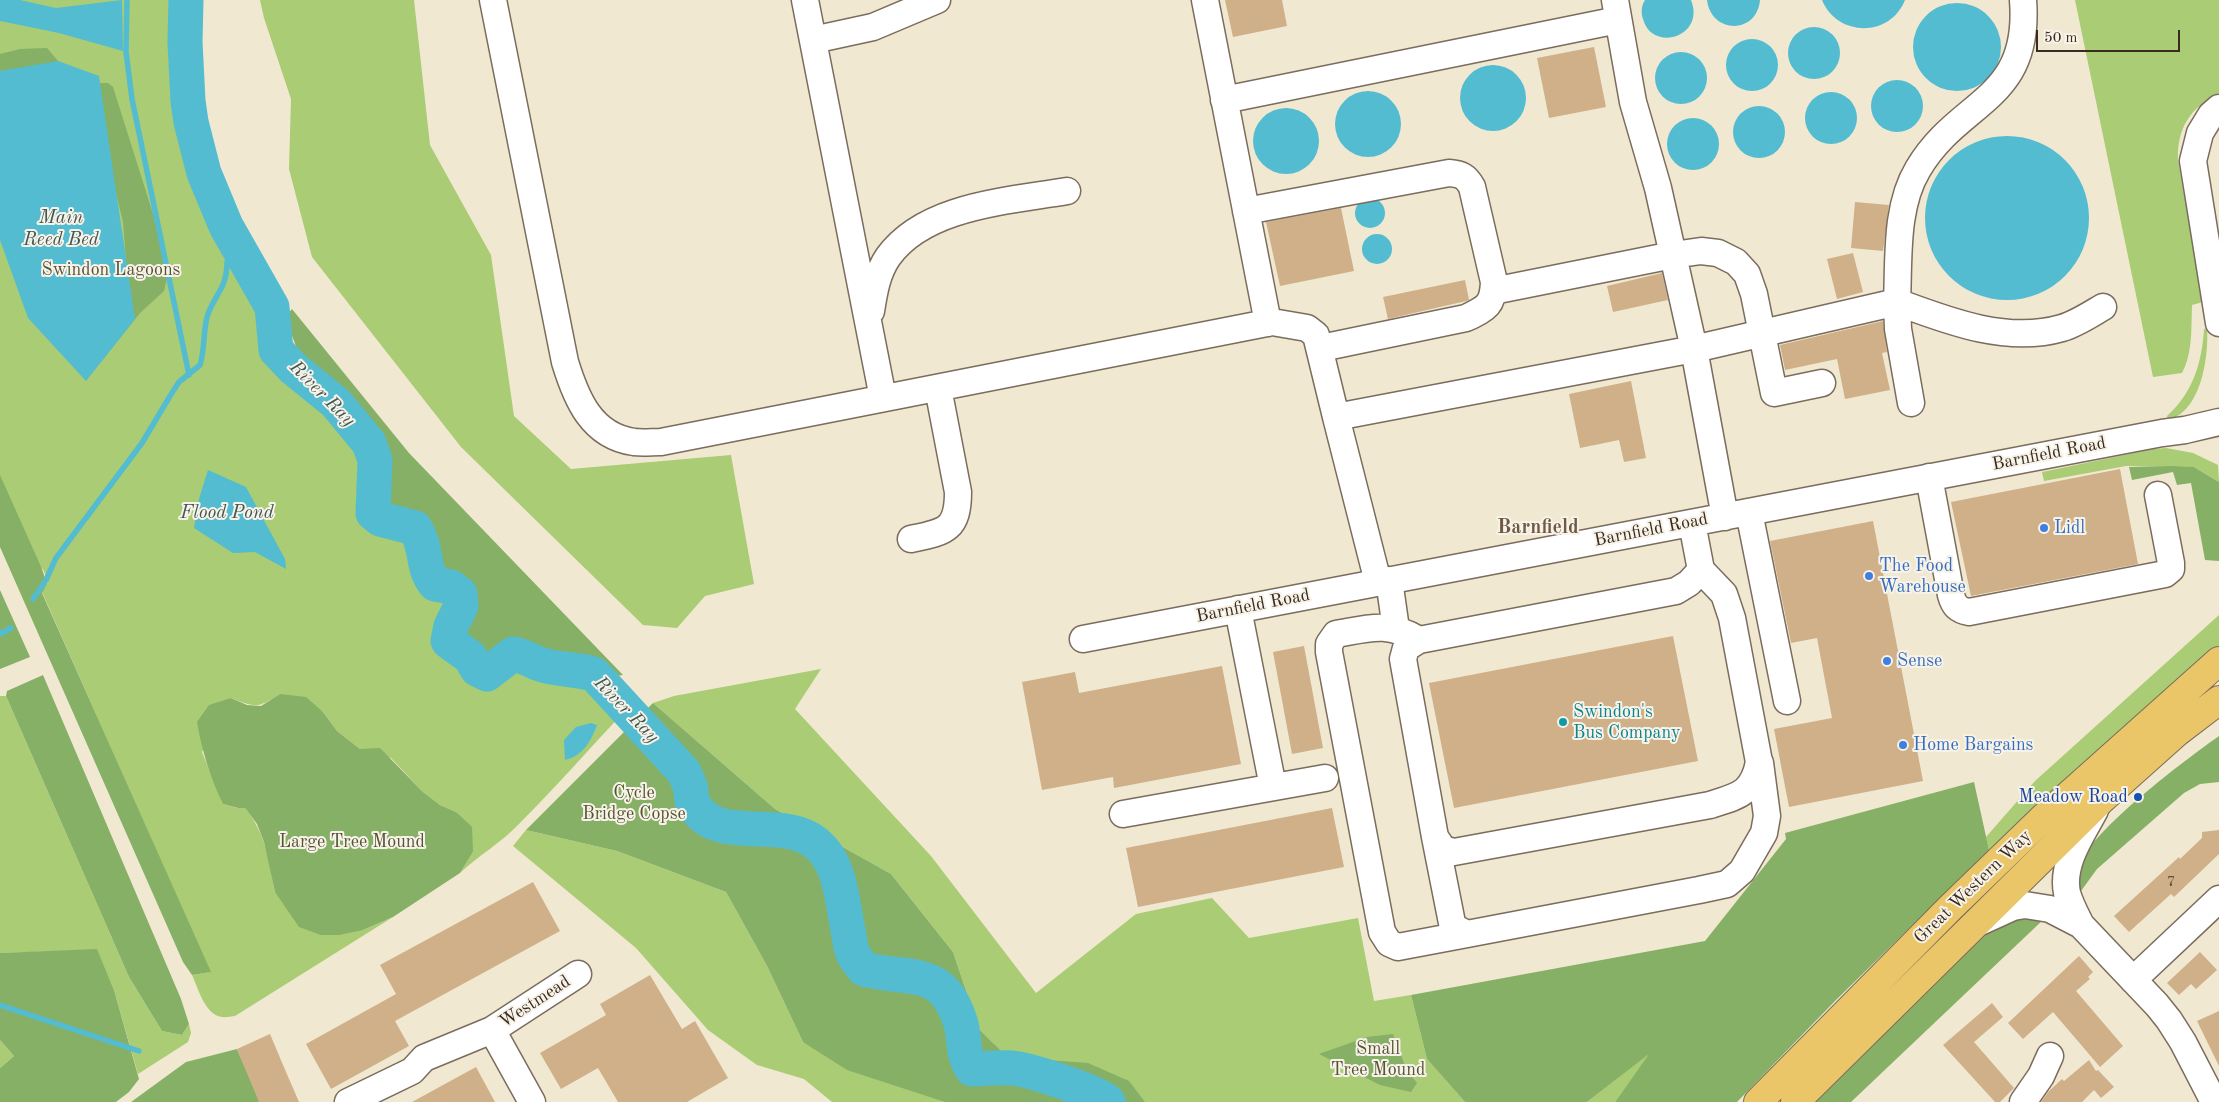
<!DOCTYPE html>
<style>
body{margin:0}
#map{position:relative;width:2219px;height:1102px;overflow:hidden;background:#f1e8d1;font-family:"Old Standard TT",serif}
canvas{display:block}
.scale{position:absolute;left:2036px;top:30px;width:144px;height:22px;box-sizing:border-box;border:2px solid #3b2a1e;border-top:0;padding-left:6px;font-size:15px;line-height:18px;white-space:nowrap;color:#3b2a1e;-webkit-text-stroke:4px #f7f3e8;paint-order:stroke}
</style>
<div id="map">
<canvas width="2219" height="1102"></canvas>
<div class="scale">50 m</div>
</div>
<script>
const ctx = document.querySelector('canvas').getContext('2d');
ctx.lineJoin = 'round';
function fill(path, color) { ctx.fillStyle = color; ctx.fill(path, 'evenodd'); }
function strokePath(path, color, width, dash) { ctx.strokeStyle = color; ctx.lineWidth = width; ctx.lineCap = dash ? 'butt' : 'round'; ctx.setLineDash(dash || []); ctx.stroke(path); }
function label(font, color, halo, rows, align = 'center') {
  ctx.font = font + ' "Old Standard TT",serif'; ctx.lineWidth = 4; ctx.setLineDash([]); ctx.textBaseline = 'middle'; ctx.strokeStyle = halo; ctx.fillStyle = color; for (const [text, x, y, turn = 0] of rows) {
    ctx.save(); ctx.translate(x, y); ctx.rotate((+turn || 0) * Math.PI / 180); ctx.textAlign = isNaN(turn) ? turn : align; if (halo) ctx.strokeText(text, 0, 0); ctx.fillText(text, 0, 0); ctx.restore();
  }
}
const green = new Path2D(`
 M0,0H173L172,64L180,107L205,208L221,246L237,260L268,308L270,341L273,354L291,373L340,413L361,440L367,453L370,467L368,511L375,525L390,531L411,532C426,551 414,592 448,592C462,608 443,625 444,644L465,660L474,674C505,683 496,664 517,659L533,668L586,677L598,684L624,712C589,749 555,788 519,824C501,843 479,855 460,873L473,852L456,812L440,805L423,792L391,758L360,749L337,731L323,712L280,694C258,708 256,708 231,698L202,752L223,804L237,808H245C267,836 268,858 275,892L363,930L393,917L235,1016C231,1016 226,1018 222,1017C205,1015 198,988 192,975L210,972L42,592L48,582L43,569L0,547Z
 M260,0H414L430,145L491,255L514,416L571,469L731,455L754,584L705,596L677,628L643,625L461,447L312,257L289,169L291,99L264,18Z
 M2075,0H2219V93C2190,108 2177,128 2178,160L2203,302L2192,305C2191,328 2193,352 2182,373L2153,377Z
 M2207,328C2209,357 2201,412 2168,420L2167,416C2193,393 2202,362 2204,329Z
 M2166,448L2193,453L2218,465L2219,482L2194,467L2126,466L2044,481L2042,472L2153,449Z
 M2219,615V649L1989,850L1986,837L2035,781Z
 M821,669L795,709L931,856L1036,993L1136,914L1212,898L1249,938L1358,918L1374,1001L1411,995L1427,1059L1465,1102H1122L985,1052L994,1044L979,1029L953,952L891,874L775,809L653,703L674,696Z
 M0,696H6L129,977L162,1031L182,1035L189,1024L191,1033L188,1042L138,1074L114,990L97,950L0,953Z
 M526,830L617,851L726,892L767,966L803,1042L945,1102H832L804,1079L757,1065L708,1030L636,948L513,846Z
 M0,1040L14,1056L0,1068Z
 M1651,1052L1615,1102H1587Z`);
const forest = new Path2D(`
 M47,48L58,61L52,81L0,166V54L20,49Z
 M96,83H108L113,87L154,217L167,278L164,291L140,313L101,362L127,274L123,222L102,136Z
 M292,309L409,453L623,675L616,676L534,652L512,650L486,659L477,655L464,638L472,597L444,573L438,552L423,522L401,513H385L378,510L380,460L374,438L327,378L297,349L285,317Z
 M2171,466L2194,467L2219,482V561L2205,560L2191,483L2177,485L2173,472L2132,480L2129,467Z
 M0,475L42,569L47,584L42,593L211,972L192,975L183,962L0,547Z
 M0,590L30,657L0,669Z
 M43,675L181,999L189,1024L182,1035L162,1031L129,977L6,696L7,691Z
 M280,694L306,697L323,712L337,731L360,749L380,748L423,792L440,805L456,812L472,827L473,852L460,873L393,917L363,930L339,935H321L299,927L275,892L264,842L257,824L245,808H238L223,804C210,777 202,751 197,722L209,705L231,698L247,705L261,706Z
 M653,703L775,809L891,874L953,952L979,1029L1007,1057L1088,1063L1129,1081L1145,1102H945L847,1070L803,1042L767,966L726,892L617,851L526,830Z
 M2219,736V782L2200,784L2184,793L2097,869L2081,891L2075,881C2076,876 2076,870 2078,866C2093,829 2185,760 2219,736Z
 M1974,782L1989,850L1835,1001L1737,1102H1615L1649,1054L1587,1102H1465L1427,1059L1411,995L1705,941L1786,839L1785,833Z
 M2022,914L2044,919L1851,1102H1810L1969,947L2001,922Z
 M97,949L114,990L139,1079L129,1092L116,1102H0V1068L14,1056L0,1040V953Z
 M1393,1034L1407,1071L1417,1083L1411,1092L1380,1085L1319,1054L1367,1037Z
 M237,1049L260,1102H131L186,1062Z`);
const water = new Path2D(`
 M0,0H20L56,8L122,0L123,51L59,33L0,21Z
 M1645,0H1691C1706,37 1652,53 1643,19C1641,13 1641,6 1645,0Z
 M1707,0H1760C1757,35 1711,34 1707,0Z
 M1822,0H1905C1890,38 1837,37 1822,0Z
 M1913 47a44 44 0 1 1 88 0a44 44 0 1 1-88 0Z
 M1788 53a26 26 0 1 1 52 0a26 26 0 1 1-52 0Z
 M1726 65a26 26 0 1 1 52 0a26 26 0 1 1-52 0Z
 M1655 78a26 26 0 1 1 52 0a26 26 0 1 1-52 0Z
 M58,61L99,76L135,319L86,381L28,318L0,240V71Z
 M1460 98a33 33 0 1 1 66 0a33 33 0 1 1-66 0Z
 M1871 106a26 26 0 1 1 52 0a26 26 0 1 1-52 0Z
 M1335 124a33 33 0 1 1 66 0a33 33 0 1 1-66 0Z
 M1805 118a26 26 0 1 1 52 0a26 26 0 1 1-52 0Z
 M1733 132a26 26 0 1 1 52 0a26 26 0 1 1-52 0Z
 M1253 141a33 33 0 1 1 66 0a33 33 0 1 1-66 0Z
 M1667 144a26 26 0 1 1 52 0a26 26 0 1 1-52 0Z
 M1925 218a82 82 0 1 1 164 0a82 82 0 1 1-164 0Z
 M1355 213a15 15 0 1 1 30 0a15 15 0 1 1-30 0Z
 M1362 249a15 15 0 1 1 30 0a15 15 0 1 1-30 0Z
 M208,470L246,487L285,559L286,569L255,552L233,553L194,528L199,499Z
 M591,723L597,725C591,741 583,756 565,760L564,740L576,727Z`);
const stream = new Path2D(`
 M127,0L126,52L132,99L189,375
 M33,599L46,580L56,558L142,443L170,396L179,382L200,365C205,349 203,333 207,317C214,294 227,290 227,262L240,249
 M0,634L11,628
 M0,1005L139,1051`);
const river = new Path2D(`
 M186,0L185,42L188,101L191,122L204,173L226,226L272,307L276,350L294,369L336,403L369,443L375,460L373,513L380,519L415,528C428,548 421,567 435,584L451,587L460,594L461,606L451,626L448,641L470,657L477,669L487,674L513,654C527,656 531,662 543,665C560,670 577,669 594,674L684,772C686,778 690,784 691,790C691,793 691,798 692,801C713,848 779,814 816,843C842,864 842,904 849,935C850,940 850,948 853,953C855,959 860,964 864,969C909,981 942,965 960,1021C966,1039 961,1052 972,1069C985,1069 998,1067 1011,1068C1028,1069 1098,1092 1108,1102`);
const building = new Path2D(`
 M1225,0H1282L1287,26L1233,37Z
 M1594,47L1606,107L1549,118L1537,58Z
 M1855,202L1889,205L1883,251L1851,248Z
 M1341,208L1354,271L1280,286L1266,222Z
 M1853,253L1863,292L1837,299L1827,259Z
 M1662,273L1668,300L1613,312L1607,286Z
 M1465,280L1469,300L1466,301L1388,319L1383,297Z
 M1883,321L1887,352L1882,353L1890,390L1845,399L1837,359L1785,370L1780,345Z
 M1631,381L1646,458L1624,462L1619,440L1580,448L1569,394Z
 M2120,469L2138,564L1971,596L1951,502Z
 M1873,521L1923,781L1789,807L1774,729L1832,718L1817,638L1791,643L1770,541Z
 M1673,636L1698,761L1454,808L1429,683Z
 M1304,646L1323,748L1292,754L1273,652Z
 M1222,666L1241,764L1114,788L1113,777L1042,790L1022,682L1075,672L1079,693Z
 M1332,808L1344,867L1138,907L1126,848Z
 M2219,830V854L2174,897L2171,894L2129,932L2114,916L2179,857L2180,859L2202,838V832Z
 M533,882L560,931L395,1021L409,1046L331,1089L306,1044L396,994L380,965Z
 M2200,952L2217,970L2196,989L2191,984L2179,995L2167,983Z
 M2079,956L2093,972L2088,977L2090,979L2076,991L2123,1046L2100,1067L2053,1012L2023,1039L2008,1023Z
 M650,975L682,1029L695,1021L728,1078L687,1102H618L598,1068L561,1089L540,1053L606,1015L600,1004Z
 M1992,1003L2003,1017L1974,1042L2014,1088L2000,1102H1995L1943,1045Z
 M2219,1011V1066L2197,1021Z
 M270,1034L283,1065L299,1102H259L237,1049Z
 M2089,1060L2096,1071L2098,1070L2114,1087L2101,1098L2094,1090L2082,1102H2041L2049,1091L2062,1079L2064,1081Z
 M476,1067L495,1102H412Z`);
const minor = new Path2D(`
 M493,0L565,362C576,398 591,436 634,442C643,443 652,442 661,442L1272,322L1307,328L1316,335L1336,417L1694,349L1897,302C1899,259 1895,207 1918,169C1959,99 2031,102 2023,0
 M805,0L883,398
 M1205,0L1268,323
 M1615,0L1633,102L1658,188L1694,349L1725,517
 M813,40L873,27L937,0
 M1224,100L1618,20
 M2219,108L2211,115L2200,133L2193,161L2219,323
 M1246,211L1449,173C1461,174 1466,176 1472,187L1494,282C1493,305 1487,308 1466,318L1321,348
 M1493,291L1673,255L1701,251L1718,253L1736,262L1747,274L1754,294L1774,393L1822,383
 M871,311C874,292 877,273 888,257C925,205 1010,201 1067,191
 M1911,403L1898,329L1897,302C1948,321 2007,344 2062,328C2076,324 2091,314 2103,307
 M1336,417L1378,582
 M1929,477L1951,595C1954,606 1958,610 1969,612L2165,574L2171,569V563L2158,495
 M1749,512L1787,701
 M1692,523L1701,570L1724,594L1732,618L1759,762C1753,794 1738,796 1710,805L1454,852L1443,849L1435,837L1403,659L1406,648L1419,640L1676,591L1689,583L1701,570
 M911,539C944,532 958,531 958,492L938,388
 M1389,580L1396,629
 M1238,609L1273,787
 M1083,639L2162,433L2185,430L2219,422
 M1419,640C1387,621 1370,628 1336,634L1329,644V652L1382,932L1389,943L1398,947L1467,934
 M1123,814L1325,778
 M1435,837L1452,923L1455,928L1467,934L1699,890L1727,884L1742,871L1764,833L1767,816L1760,763
 M1980,922L2013,907L2025,905L2050,909L2081,925L2157,1005L2169,1020L2183,1042L2214,1102
 M2081,925C2076,915 2070,904 2067,893C2061,863 2082,835 2095,810
 M2133,980L2219,899
 M492,1030L578,974
 M348,1102L412,1071L424,1058L492,1030L532,1102
 M2023,1102L2041,1076L2050,1056`);
const major = new Path2D(`
 M1758,1102L1951,907L2042,819L2219,661
 M1795,1102L2101,800L2176,733L2219,700`);
const markers = [
 [2044,528,5,"#3f7fe0"],
 [1869,576,5,"#3f7fe0"],
 [1887,661,5,"#3f7fe0"],
 [1563,722,5,"#0f9aa8"],
 [1903,745,5,"#3f7fe0"],
 [2138,797,5,"#1a4fb4"]
];
const numberNames = [
 ["7",2171,882]
];
const parkNames = [
 ["Swindon Lagoons",111,270],
 ["Cycle",634,793],
 ["Bridge Copse",634,814],
 ["Large Tree Mound",352,842],
 ["Small",1378,1049],
 ["Tree Mound",1378,1070]
];
const streetNames = [
 ["Barnfield Road",2049,454,-11],
 ["Barnfield Road",1651,530,-11],
 ["Barnfield Road",1253,606,-11],
 ["Great Western Way",1973,887,-44],
 ["Westmead",535,1002,-33]
];
const shopNames = [
 ["Lidl",2054,528],
 ["The Food",1879,566],
 ["Warehouse",1879,587],
 ["Sense",1897,661],
 ["Home Bargains",1913,745]
];
const cultureNames = [
 ["Swindon's",1573,712],
 ["Bus Company",1573,733]
];
const transitNames = [
 ["Meadow Road",2128,797]
];
const waterNames = [
 ["Main",61,218],
 ["Reed Bed",61,240],
 ["River Ray",322,394,45],
 ["Flood Pond",227,513],
 ["River Ray",626,710,46]
];
const quarterNames = [
 ["Barnfield",1538,528]
];
fill(green, '#a9cc74');
fill(forest, '#86b066');
fill(water, '#53bcd0');
strokePath(stream, '#53bcd0', 5.5);
strokePath(river, '#53bcd0', 35);
fill(building, '#cfb089');
strokePath(minor, '#7b6c5d', 29);
strokePath(major, '#7b6c5d', 30);
strokePath(minor, '#fff', 26);
strokePath(major, '#ebc669', 28);
for (const [x, y, r, color] of markers) { const dot = new Path2D(); dot.arc(x, y, r, 0, 2 * Math.PI); ctx.fillStyle = color; ctx.fill(dot); strokePath(dot, '#f7f3e8', 2); }
label('15px', '#604c39', null, numberNames);
label('18px', '#565234', '#f7f3e8', parkNames);
label('18px', '#3b2a1e', '#f7f3e8', streetNames);
label('18px', '#366cbe', '#f7f3e8', shopNames, 'left');
label('18px', '#0d838f', '#f7f3e8', cultureNames, 'left');
label('18px', '#164399', '#f7f3e8', transitNames, 'right');
label('italic 19px', '#425653', '#f7f3e8', waterNames);
label('bold 20px', '#6f5943', '#f7f3e8', quarterNames);
</script>
